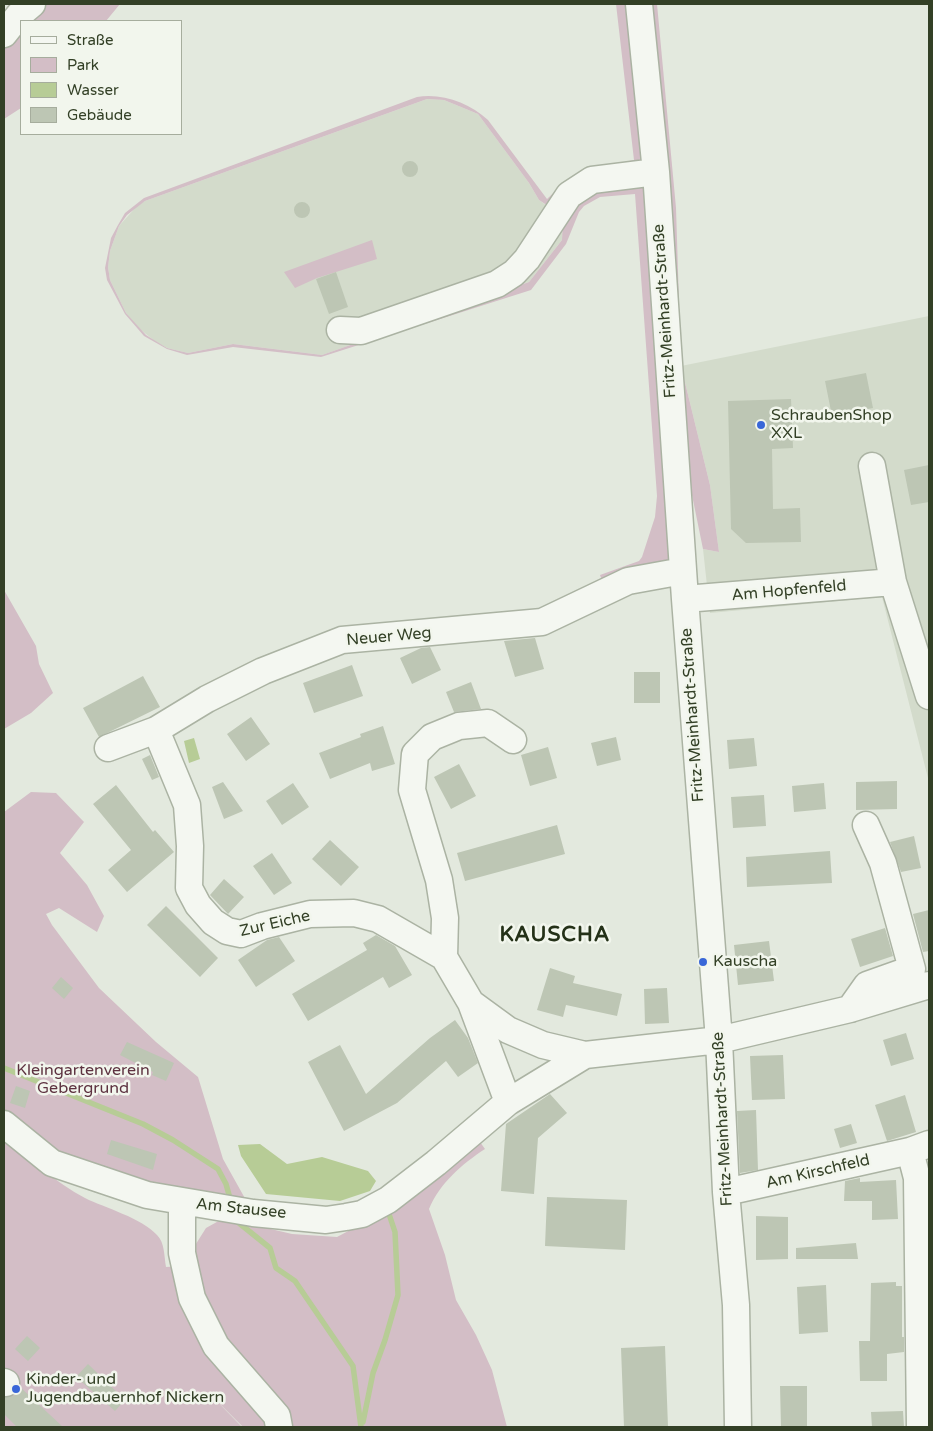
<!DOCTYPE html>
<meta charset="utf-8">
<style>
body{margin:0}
#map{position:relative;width:933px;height:1431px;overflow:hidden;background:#e3e9de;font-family:"Varela Round",sans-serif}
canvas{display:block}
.frame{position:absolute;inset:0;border:5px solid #334026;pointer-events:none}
.legend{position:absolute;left:20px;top:20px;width:162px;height:115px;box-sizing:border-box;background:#f2f6ed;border:1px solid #a6ad9d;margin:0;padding:6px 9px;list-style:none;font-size:15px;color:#334026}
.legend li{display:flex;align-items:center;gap:10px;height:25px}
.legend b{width:25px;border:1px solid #a6ad9d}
</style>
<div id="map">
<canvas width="933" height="1431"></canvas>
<div class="frame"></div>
<ul class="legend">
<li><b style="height:6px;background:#f4f7f1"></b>Straße</li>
<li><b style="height:14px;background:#d3bec6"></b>Park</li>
<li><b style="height:14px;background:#b7cc96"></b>Wasser</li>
<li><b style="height:14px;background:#bdc6b4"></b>Gebäude</li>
</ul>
</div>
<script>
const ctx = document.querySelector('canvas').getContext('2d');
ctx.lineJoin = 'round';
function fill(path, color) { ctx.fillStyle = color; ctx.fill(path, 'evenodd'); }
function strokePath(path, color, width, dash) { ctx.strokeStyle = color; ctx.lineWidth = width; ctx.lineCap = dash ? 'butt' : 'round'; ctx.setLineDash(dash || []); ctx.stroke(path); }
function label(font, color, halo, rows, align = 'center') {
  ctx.font = font + ' "Varela Round",sans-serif'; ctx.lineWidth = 5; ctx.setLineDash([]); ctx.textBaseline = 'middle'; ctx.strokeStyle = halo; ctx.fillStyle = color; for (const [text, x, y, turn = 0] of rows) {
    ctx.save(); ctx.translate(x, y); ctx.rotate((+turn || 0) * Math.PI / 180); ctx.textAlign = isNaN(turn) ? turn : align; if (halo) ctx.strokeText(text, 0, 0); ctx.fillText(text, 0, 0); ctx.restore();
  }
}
const built = new Path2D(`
 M427,99L444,100L478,114L529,183L539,200L563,218L562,240L529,282L322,355L233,344L188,353L167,348L156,342L136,326L126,313L110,280L108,267L110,251L119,226L137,206L145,201Z
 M929,316V782L882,597L710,613L703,549L719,552L710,485L681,366Z`);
const green = new Path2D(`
 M45,4H120L106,21H27Z
 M616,4H632L645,159L551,208L539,200L529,183L478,114L444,100L427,99L145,201L127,215L119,226L110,251L108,267L110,280L126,313L146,335L167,348L188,353L233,344L322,355L529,282L562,240L563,218L582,194L631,181L648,188L672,560L604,586L600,575L639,561L642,557L655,517L657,496L635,194L600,197L584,206L579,212L566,244L531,290L321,357L233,347L187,355L167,349L144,336L125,314L107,280L105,268L111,238L118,225L125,213L144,198L417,97C443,93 469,103 488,120L547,199L568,179L588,170L634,160Z
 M651,4H657L676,208L681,366L710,485L719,552L703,549L683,451L658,58Z
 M21,27V108L4,119V48Z
 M372,240L377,259L317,278L295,288L284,272Z
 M4,590L36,646L39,664L53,693L31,713L4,729Z
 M31,792L56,793L84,822L60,853L87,885L104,916L97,932L59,908L46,914L52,925L99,988L156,1042L198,1077L223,1159L247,1202L195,1196L52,1156L4,1115V812Z
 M4,1135C26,1157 57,1183 85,1198C105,1208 142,1218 157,1235C165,1243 164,1256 166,1267L182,1266L206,1228L224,1218L292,1234L337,1237L373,1218L480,1142L485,1149C462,1164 440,1183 429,1209L445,1255L456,1300L476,1335L492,1370L507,1427H243L208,1392L242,1427H4Z`);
const water = new Path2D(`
 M194,738L200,759L189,763L184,741Z
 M260,1144L287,1164L322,1157L368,1171L376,1181L370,1191L340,1201L266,1194L241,1156L238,1145Z`);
const stream = new Path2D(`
 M4,1068L143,1124L173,1140L218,1169L226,1184L231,1202
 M234,1219L270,1248L276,1268L295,1281L353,1366L361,1427
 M363,1422L373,1373L385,1340L398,1295L395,1232L387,1208`);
const building = new Path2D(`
 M402 169a8 8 0 1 1 16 0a8 8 0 1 1-16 0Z
 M294 210a8 8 0 1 1 16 0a8 8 0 1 1-16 0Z
 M336,272L348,307L329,314L316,279Z
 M866,373L873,408L832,416L825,381Z
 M791,399L793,448L772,449L773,509L800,508L801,542L746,543L731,529L728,401Z
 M929,465V502L911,505L904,470Z
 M535,638L544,669L515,677L504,641Z
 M430,647L441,670L412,684L400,658L421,648Z
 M352,665L363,696L314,713L303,683Z
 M634,672H660V703H634Z
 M143,676L160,707L99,737L83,708Z
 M471,682L481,709L454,712L446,692Z
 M251,717L270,744L246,761L227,734Z
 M383,726L395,764L372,771L370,763L330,779L319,753L361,737L360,734Z
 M616,737L621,760L597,766L591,743Z
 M754,738L757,766L729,769L727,740Z
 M548,747L557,778L530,786L521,755Z
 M150,755L159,777L152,780L142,759Z
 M459,764L476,796L451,809L434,777Z
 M897,781V809L856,810V782Z
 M223,782L243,811L224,819L212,787Z
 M293,783L309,807L282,825L266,801Z
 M824,783L826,809L794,812L792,786Z
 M116,785L153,832L155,830L174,852L127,892L108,870L131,850L93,804Z
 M764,795L766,826L733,828L731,797Z
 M557,825L565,854L465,881L457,853Z
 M914,836L921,868L901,872L890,842Z
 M330,840L359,867L341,886L312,859Z
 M830,851L832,883L747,887L746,857Z
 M272,853L292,883L274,895L253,866Z
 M224,879L244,897L228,914L210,895Z
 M166,906L218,958L200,977L147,925Z
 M929,910V951L923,952L913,914Z
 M885,928L893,956L860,967L851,939Z
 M376,935L395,946L412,975L389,988L383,977L308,1021L292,994L367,950L363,943Z
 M279,937L295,961L256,987L238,960L267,940Z
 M769,941L774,981L738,985L734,945Z
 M550,968L575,976L573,983L622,994L617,1016L566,1005L563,1017L537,1010Z
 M61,977L73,988L64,999L52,988Z
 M667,988L669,1023L645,1024L644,989Z
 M455,1020L468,1038L478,1063L458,1077L446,1061L397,1103L344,1131L308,1062L340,1045L366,1094L430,1038Z
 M906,1033L914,1059L891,1066L883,1040Z
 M127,1042L174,1063L166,1081L152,1075L153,1072L120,1055Z
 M783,1055L785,1099L752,1100L750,1056Z
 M16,1086L30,1091L25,1108L10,1103Z
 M550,1094L567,1113L538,1138L534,1194L501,1191L506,1124Z
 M905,1095L916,1132L887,1141L875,1105Z
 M756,1110L758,1170L740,1173L737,1111Z
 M851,1124L857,1143L840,1148L834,1129Z
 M111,1140L157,1154L153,1170L107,1154Z
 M860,1178V1182L896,1180L898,1219L872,1220V1201H844L845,1181Z
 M547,1197L627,1200L625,1250L545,1246Z
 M756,1216L788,1217V1259L756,1260Z
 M856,1243L858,1259H796V1248Z
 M896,1282V1286H902V1337H904V1352L887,1354V1381H860L859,1341H870L871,1283Z
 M826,1285L828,1332L799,1334L797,1287Z
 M27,1336L40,1348L28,1361L15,1349Z
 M665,1346L668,1427H624L621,1348Z
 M88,1364L125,1400L115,1411L76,1377Z
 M780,1386H807V1427H781Z
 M20,1387L63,1427H17L4,1414V1397L14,1396Z
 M903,1411L904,1427H872L871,1412Z`);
const minor = new Path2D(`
 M639,4L656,172L685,599L719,1040L726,1192L736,1305L738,1427
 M4,34L19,15L32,4
 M340,330L361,331L497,284L514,273L527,259L569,195L592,180L656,172
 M872,466L893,582
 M685,599L893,582L929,696
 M156,730L187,805L190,846L189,888L198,905L213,922L227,931L241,934L262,926L310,914L354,913L378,919L444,957
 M108,748L156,730L207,699L263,671L342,640L542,622L628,581L683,571
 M471,1003L508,1030L543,1045L585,1055
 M850,1009L867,985L912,969L883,863L866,825
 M508,1102L471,1003L444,957L445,918L439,880L412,790L415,754L432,737L459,726L488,723L513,740
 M4,1124L52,1163L147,1195L253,1213L326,1220L346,1217L362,1214L388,1200L436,1163L508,1102L585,1055L719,1040L850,1009L929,985
 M910,1151L917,1178L920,1427
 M726,1192L910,1151L929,1144
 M182,1202V1253L192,1298L216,1346L277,1416L279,1427
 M4,1382L6,1383`);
const markers = [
 [761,425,5,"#3967d8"],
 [703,962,5,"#3967d8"],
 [16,1389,5,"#3967d8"]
];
const streetNames = [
 ["Fritz-Meinhardt-Straße",665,311,-94],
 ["Am Hopfenfeld",789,591,-5],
 ["Neuer Weg",389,637,-5],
 ["Fritz-Meinhardt-Straße",693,715,-94],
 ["Zur Eiche",275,924,-13],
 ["Fritz-Meinhardt-Straße",723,1119,-93],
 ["Am Kirschfeld",818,1172,-13],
 ["Am Stausee",241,1209,6]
];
const poiNames = [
 ["SchraubenShop",771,416],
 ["XXL",771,434],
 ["Kauscha",713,962],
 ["Kinder- und",26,1380],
 ["Jugendbauernhof Nickern",26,1398]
];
const parkNames = [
 ["Kleingartenverein",83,1071],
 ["Gebergrund",83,1089]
];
const districtNames = [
 ["KAUSCHA",555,935]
];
fill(built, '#d3dbcb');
fill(green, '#d3bec6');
fill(water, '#b7cc96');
strokePath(stream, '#b7cc96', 5.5);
fill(building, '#bdc6b4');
strokePath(minor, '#abb3a3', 29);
strokePath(minor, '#f4f7f1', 26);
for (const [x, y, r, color] of markers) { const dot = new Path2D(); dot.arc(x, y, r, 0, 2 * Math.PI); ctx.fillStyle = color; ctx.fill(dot); strokePath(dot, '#f2f6ed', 2); }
label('16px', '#334026', '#f2f6ed', streetNames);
label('16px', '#334026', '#f2f6ed', poiNames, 'left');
label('16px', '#5d3240', '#f2f6ed', parkNames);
ctx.letterSpacing = '1px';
label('bold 21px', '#243118', '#f2f6ed', districtNames);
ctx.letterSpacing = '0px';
</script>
